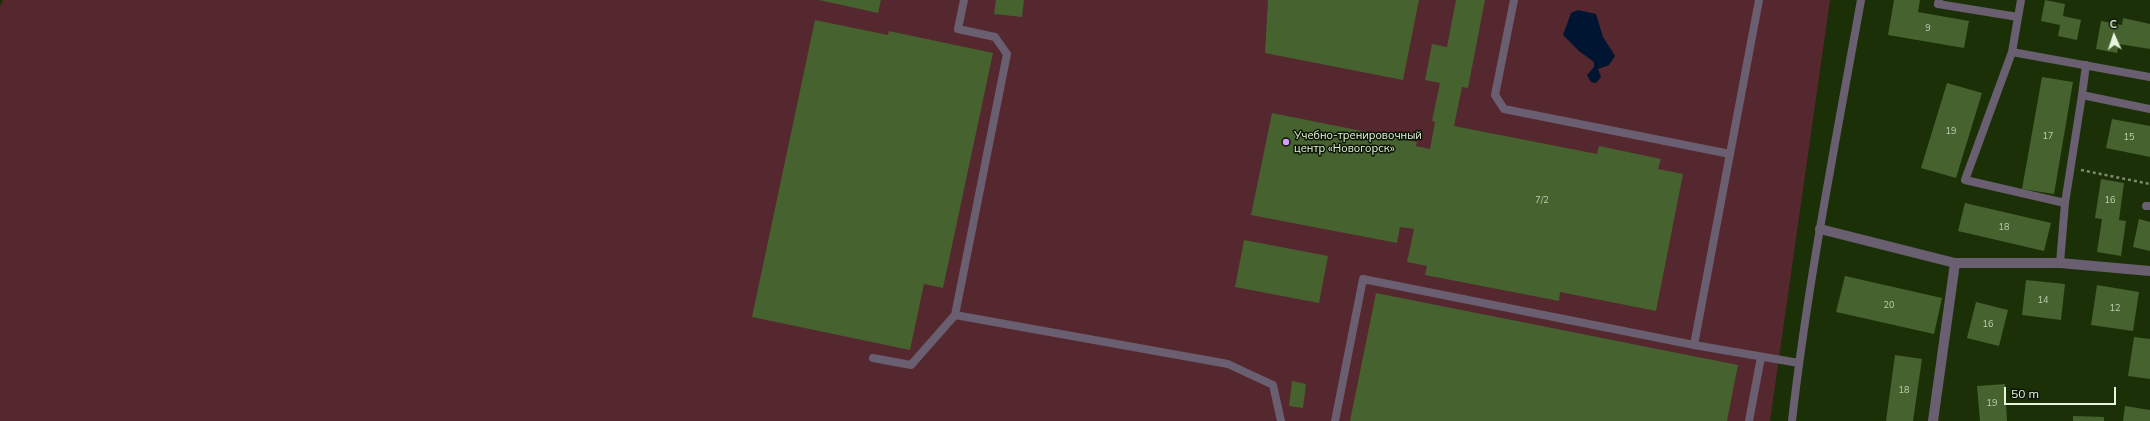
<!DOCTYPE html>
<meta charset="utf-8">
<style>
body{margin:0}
#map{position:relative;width:2150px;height:421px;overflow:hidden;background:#1b3007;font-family:Mulish,sans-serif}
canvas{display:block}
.north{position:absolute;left:2094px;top:16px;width:40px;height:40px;-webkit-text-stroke:3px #0c1505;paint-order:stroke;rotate:357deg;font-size:11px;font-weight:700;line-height:16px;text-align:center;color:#e7f5dd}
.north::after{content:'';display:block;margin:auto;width:14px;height:18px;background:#e7f5dd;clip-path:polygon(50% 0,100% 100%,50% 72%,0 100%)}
.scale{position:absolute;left:2004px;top:387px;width:112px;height:18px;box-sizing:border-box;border:2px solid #e7f5dd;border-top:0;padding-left:5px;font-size:12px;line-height:14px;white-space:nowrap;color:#e7f5dd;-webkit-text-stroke:3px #0c1505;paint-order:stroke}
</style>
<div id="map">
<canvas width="2150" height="421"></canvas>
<div class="north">С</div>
<div class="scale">50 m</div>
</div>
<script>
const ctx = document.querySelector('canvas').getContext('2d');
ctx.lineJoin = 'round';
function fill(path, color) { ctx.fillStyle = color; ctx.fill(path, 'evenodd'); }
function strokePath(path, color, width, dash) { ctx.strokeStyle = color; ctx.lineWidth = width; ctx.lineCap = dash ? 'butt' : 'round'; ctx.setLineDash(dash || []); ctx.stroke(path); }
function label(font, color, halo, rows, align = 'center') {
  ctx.font = font + ' Mulish,sans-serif'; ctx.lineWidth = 3; ctx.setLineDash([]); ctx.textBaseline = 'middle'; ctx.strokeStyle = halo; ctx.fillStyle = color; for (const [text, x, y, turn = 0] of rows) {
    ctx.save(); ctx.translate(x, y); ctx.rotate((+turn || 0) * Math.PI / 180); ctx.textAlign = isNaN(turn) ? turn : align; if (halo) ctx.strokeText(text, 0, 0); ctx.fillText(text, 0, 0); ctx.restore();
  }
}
const green = new Path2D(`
 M3,0H1830L1770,421H0V6Z`);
const water = new Path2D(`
 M1578,10L1596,14L1603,37L1615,56L1609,65L1598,69L1601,77L1596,83L1591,82L1587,75L1594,67V62L1579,51L1563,35L1571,13Z`);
const building = new Path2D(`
 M819,0H881L878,13Z
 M996,0H1024L1022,17L994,14Z
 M1268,0H1419L1403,80L1265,53Z
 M1456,0H1485L1468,88L1462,87L1454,126L1597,154L1599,146L1661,159L1658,169L1683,174L1656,311L1560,292L1559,301L1425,275L1427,266L1407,262L1414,229L1400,227L1397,243L1251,215L1272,113L1417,142L1416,146L1430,149L1435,122L1432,121L1440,83L1425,80L1432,44L1447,47Z
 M1894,0H1920L1918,12L1969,21L1964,48L1888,35Z
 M2045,0L2065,4L2063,16L2081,20L2077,40L2058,36L2060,25L2041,21Z
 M2123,18L2150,24V49L2119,44L2117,53L2096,49L2101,21L2122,25Z
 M815,20L888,35L889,31L993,53L943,288L924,284L910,350L752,317Z
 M2042,77L2073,82L2054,194L2022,189Z
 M1947,83L1982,93L1956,178L1921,168Z
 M2112,119L2150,126V157L2106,148Z
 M2101,179L2124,183L2119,220L2126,221L2121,256L2097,252L2102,219L2095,218Z
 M1965,203L2051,223L2044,251L1958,231Z
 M2139,219L2150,222V251L2133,247Z
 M1244,240L1328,256L1319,303L1235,287Z
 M1845,276L1942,298L1934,334L1836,312Z
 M2026,280L2065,284L2061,320L2022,315Z
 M2097,285L2139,292L2133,331L2091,325Z
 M1376,293L1738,365L1727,421H1350Z
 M1976,302L2008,310L1999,346L1967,338Z
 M2134,337L2150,339V379L2128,376Z
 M1895,355L1922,359L1913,421H1886Z
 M1292,381L1306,384L1303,408L1289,406Z
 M2005,384L2007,421H1980L1977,386Z
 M2125,406L2150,410V421H2123Z
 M2073,416L2104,417V421H2073Z`);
const path = new Path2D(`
 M2081,170L2150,184`);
const lane = new Path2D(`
 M1514,0L1495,95L1504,109L1730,154
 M1759,0L1694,345L1799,363
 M1939,0L1938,4L2018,17
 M2021,0L2012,52L1965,180L2065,203
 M2012,52L2150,77
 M2086,65L2082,95L2150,109
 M2146,206H2150
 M2060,263L2065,203L2082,95
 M955,315L1228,364L1273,385L1281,421
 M873,358L911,365L955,315L1007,54L995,37L958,29L964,0
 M1335,421L1363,279L1694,345
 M1749,421L1761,357
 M1792,421C1808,280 1836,140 1861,0`);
const street = new Path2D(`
 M1820,229L1955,263H2060L2150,271
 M1933,421L1955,263`);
const markers = [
 [1286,142,4,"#d79bf9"]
];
const numberNames = [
 ["9",1928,28],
 ["19",1951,131],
 ["17",2048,136],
 ["15",2129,137],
 ["7/2",1542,200],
 ["16",2110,200],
 ["18",2004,227],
 ["14",2043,300],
 ["20",1889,305],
 ["12",2115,308],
 ["16",1988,324],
 ["18",1904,390],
 ["19",1992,403]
];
const poiNames = [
 ["Учебно-тренировочный",1294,136],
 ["центр «Новогорск»",1294,149]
];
fill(green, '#55272e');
fill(water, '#001532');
fill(building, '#46622f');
strokePath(path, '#7a8c6b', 2.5, [3, 3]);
strokePath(lane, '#6a5f71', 8);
strokePath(street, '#6a5f71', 10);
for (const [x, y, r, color] of markers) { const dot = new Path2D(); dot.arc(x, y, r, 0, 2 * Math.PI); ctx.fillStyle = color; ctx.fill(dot); strokePath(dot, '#0c1505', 1.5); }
label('9px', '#bfd0b2', null, numberNames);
label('11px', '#e7f5dd', '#0c1505', poiNames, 'left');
</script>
